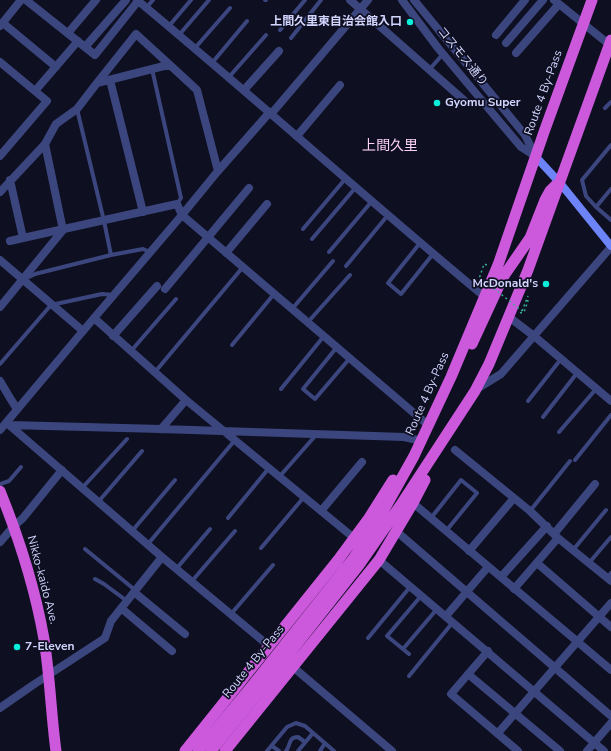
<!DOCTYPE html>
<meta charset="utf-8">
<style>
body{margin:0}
canvas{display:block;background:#0e0f21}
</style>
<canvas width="611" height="751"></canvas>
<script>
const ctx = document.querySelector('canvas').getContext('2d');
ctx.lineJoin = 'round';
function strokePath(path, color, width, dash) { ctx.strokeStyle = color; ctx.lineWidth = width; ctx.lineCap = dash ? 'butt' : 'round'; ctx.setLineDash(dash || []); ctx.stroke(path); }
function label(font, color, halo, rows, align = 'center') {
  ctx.font = font + ' "Nunito Sans","Noto Sans JP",sans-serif'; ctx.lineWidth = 3.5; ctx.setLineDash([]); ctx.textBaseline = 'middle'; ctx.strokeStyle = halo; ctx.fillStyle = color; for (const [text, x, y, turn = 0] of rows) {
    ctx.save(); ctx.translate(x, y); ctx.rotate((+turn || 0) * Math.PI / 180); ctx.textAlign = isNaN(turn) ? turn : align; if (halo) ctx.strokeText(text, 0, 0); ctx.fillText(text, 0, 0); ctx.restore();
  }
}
const path = new Path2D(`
 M478,282L484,264L487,265
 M522,311L528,296
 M520,313L524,312L528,301L527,300`);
const service = new Path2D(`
 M265,0H266
 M146,8L153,0
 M169,26L191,0
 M280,30L305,0
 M179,35L209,0
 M291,38L321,0
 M195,48L230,8
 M212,63L247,21
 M152,69L181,198L177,204
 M429,70L443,54
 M229,77L266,35
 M605,108L611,102
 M77,109L104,221L111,255
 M611,145L582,180L586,196L596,207L611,189
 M596,207L611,220
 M303,229L346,178
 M312,239L356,187
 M420,243L388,283L401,294L433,254
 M329,252L372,201
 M346,266L388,215
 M27,278L35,274L111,255L143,249L150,252
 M292,309L333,261
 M308,322L350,275
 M232,345L274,294
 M337,347L303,389L315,399L350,358
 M131,351L176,299
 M0,364L51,305L102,294L113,295
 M155,372L243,267
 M281,389L324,336
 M528,401L561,359
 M543,417L577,373
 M559,432L596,389
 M575,460L611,415
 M280,476L316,435
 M0,484L9,481L21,467
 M83,487L127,439
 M99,501L142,451
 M530,511L570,461
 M228,518L269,468
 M431,518L461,480L477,493L446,531
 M133,530L175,480
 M148,544L235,440
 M261,548L304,497
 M85,549L135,590
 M573,550L606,510
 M589,563L611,537
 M177,568L210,529
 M607,578L611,573
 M95,579L104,584L127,601
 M192,581L235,531
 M231,614L273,565
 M368,638L410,587
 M403,649L437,609
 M409,654L387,636L421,596
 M409,676L453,622
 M272,746L279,751
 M267,751L287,727L296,723L305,726L334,751
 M286,751C291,745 288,737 298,737L305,742
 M298,751L313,733
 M320,751L325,743`);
const minor = new Path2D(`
 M26,0L95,55L138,1
 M350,0L466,102
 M554,0L611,46
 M3,23L56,67
 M0,26L21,0
 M68,33L96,0
 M496,35L525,0
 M506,43L543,0
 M85,47L126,0
 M516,53L559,4
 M0,62L47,101L0,156
 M110,80L143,212
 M97,83L136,34L171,66
 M244,90L279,51
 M35,91L78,41
 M272,113L368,0
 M297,136L340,85
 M45,144L63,230
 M10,180L23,238L177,204L182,215L428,425
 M0,192L45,144L56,124L77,109L97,83L164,66H171L197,90L218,171
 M10,241L23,238
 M226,253L267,204
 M0,260L83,331L182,215L218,171L270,112
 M165,289L249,188
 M0,307L63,230
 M94,318L186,400L354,538
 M113,336L157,286
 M534,336L611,401
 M0,381L10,398L17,409
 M8,424L162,557L269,646
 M9,425L161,429L404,437L422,441
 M161,429L186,400
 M455,450L530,511L558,538L611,581
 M413,503L611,670
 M321,511L362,462
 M396,531L611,716
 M554,534L595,484
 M0,542L14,526L23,518L62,470
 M469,551L514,498
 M379,560L604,751
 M537,563L611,627
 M501,577L547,526
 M514,589L558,538
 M134,592L185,634
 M121,608L172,651
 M446,616L488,567
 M488,651L451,694L518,751
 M293,667L392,751
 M468,674L560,751
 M0,708L33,685L105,638L111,621L162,557
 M498,733L611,603
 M587,751L611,723`);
const tertiary = new Path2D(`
 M137,0C255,98 368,200 485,297
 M402,0L438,48L494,115L521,147L535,156
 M414,0L525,135L535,155
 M509,317L534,336
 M475,390L501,374L611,247
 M0,430L83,331`);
const secondary = new Path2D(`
 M535,156L560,183L611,246`);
const trunk = new Path2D(`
 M472,344L503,277L530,238L545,200L550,191L556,185
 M0,491C19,538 35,588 44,639C50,676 51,714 56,751
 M256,681L353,559L376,524L414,456L451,377L498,265L544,132L592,0
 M263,687L359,565L400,506L475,391L489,364L528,270L611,40
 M185,751L338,560L369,518L393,480
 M225,751L379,560L413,503L425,480`);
const pathBridge = new Path2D(`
 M482,279L522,311`);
const trunkBridge = new Path2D(`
 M198,751L256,681
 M211,751L263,687`);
const markers = [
 [410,22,4,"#0beedb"],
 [437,103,4,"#0beedb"],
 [546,284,4,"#0beedb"],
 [17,647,4,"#0beedb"]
];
const poiNames = [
 ["上間久里東自治会館入口",402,22],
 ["Gyomu Super",445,103,"left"],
 ["McDonald's",538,284],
 ["7-Eleven",25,647,"left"]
];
const streetNames = [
 ["コスモス通り",462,57,51],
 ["Route 4 By-Pass",544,93,-70],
 ["Route 4 By-Pass",428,394,-66],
 ["Nikko-kaido Ave.",42,580,75],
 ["Route 4 By-Pass",254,662,-51]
];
const quarterNames = [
 ["上間久里",390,147]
];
strokePath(path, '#34ae90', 1.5, [2, 3]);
strokePath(service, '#3c467e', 4);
strokePath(minor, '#3c467e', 8);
strokePath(tertiary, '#3c467e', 8);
strokePath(secondary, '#6d83f8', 8);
strokePath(trunk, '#cc58dc', 11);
strokePath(pathBridge, '#34ae90', 1.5, [2, 3]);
strokePath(trunkBridge, '#cc58dc', 11);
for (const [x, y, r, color] of markers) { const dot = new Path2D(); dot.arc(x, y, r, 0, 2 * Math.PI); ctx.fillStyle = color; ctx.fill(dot); strokePath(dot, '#0e0f21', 1.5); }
label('bold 12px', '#d1d4fd', '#0e0f21', poiNames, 'right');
label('12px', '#d1d4fd', '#0e0f21', streetNames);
label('14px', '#fdd3f5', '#0e0f21', quarterNames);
</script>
